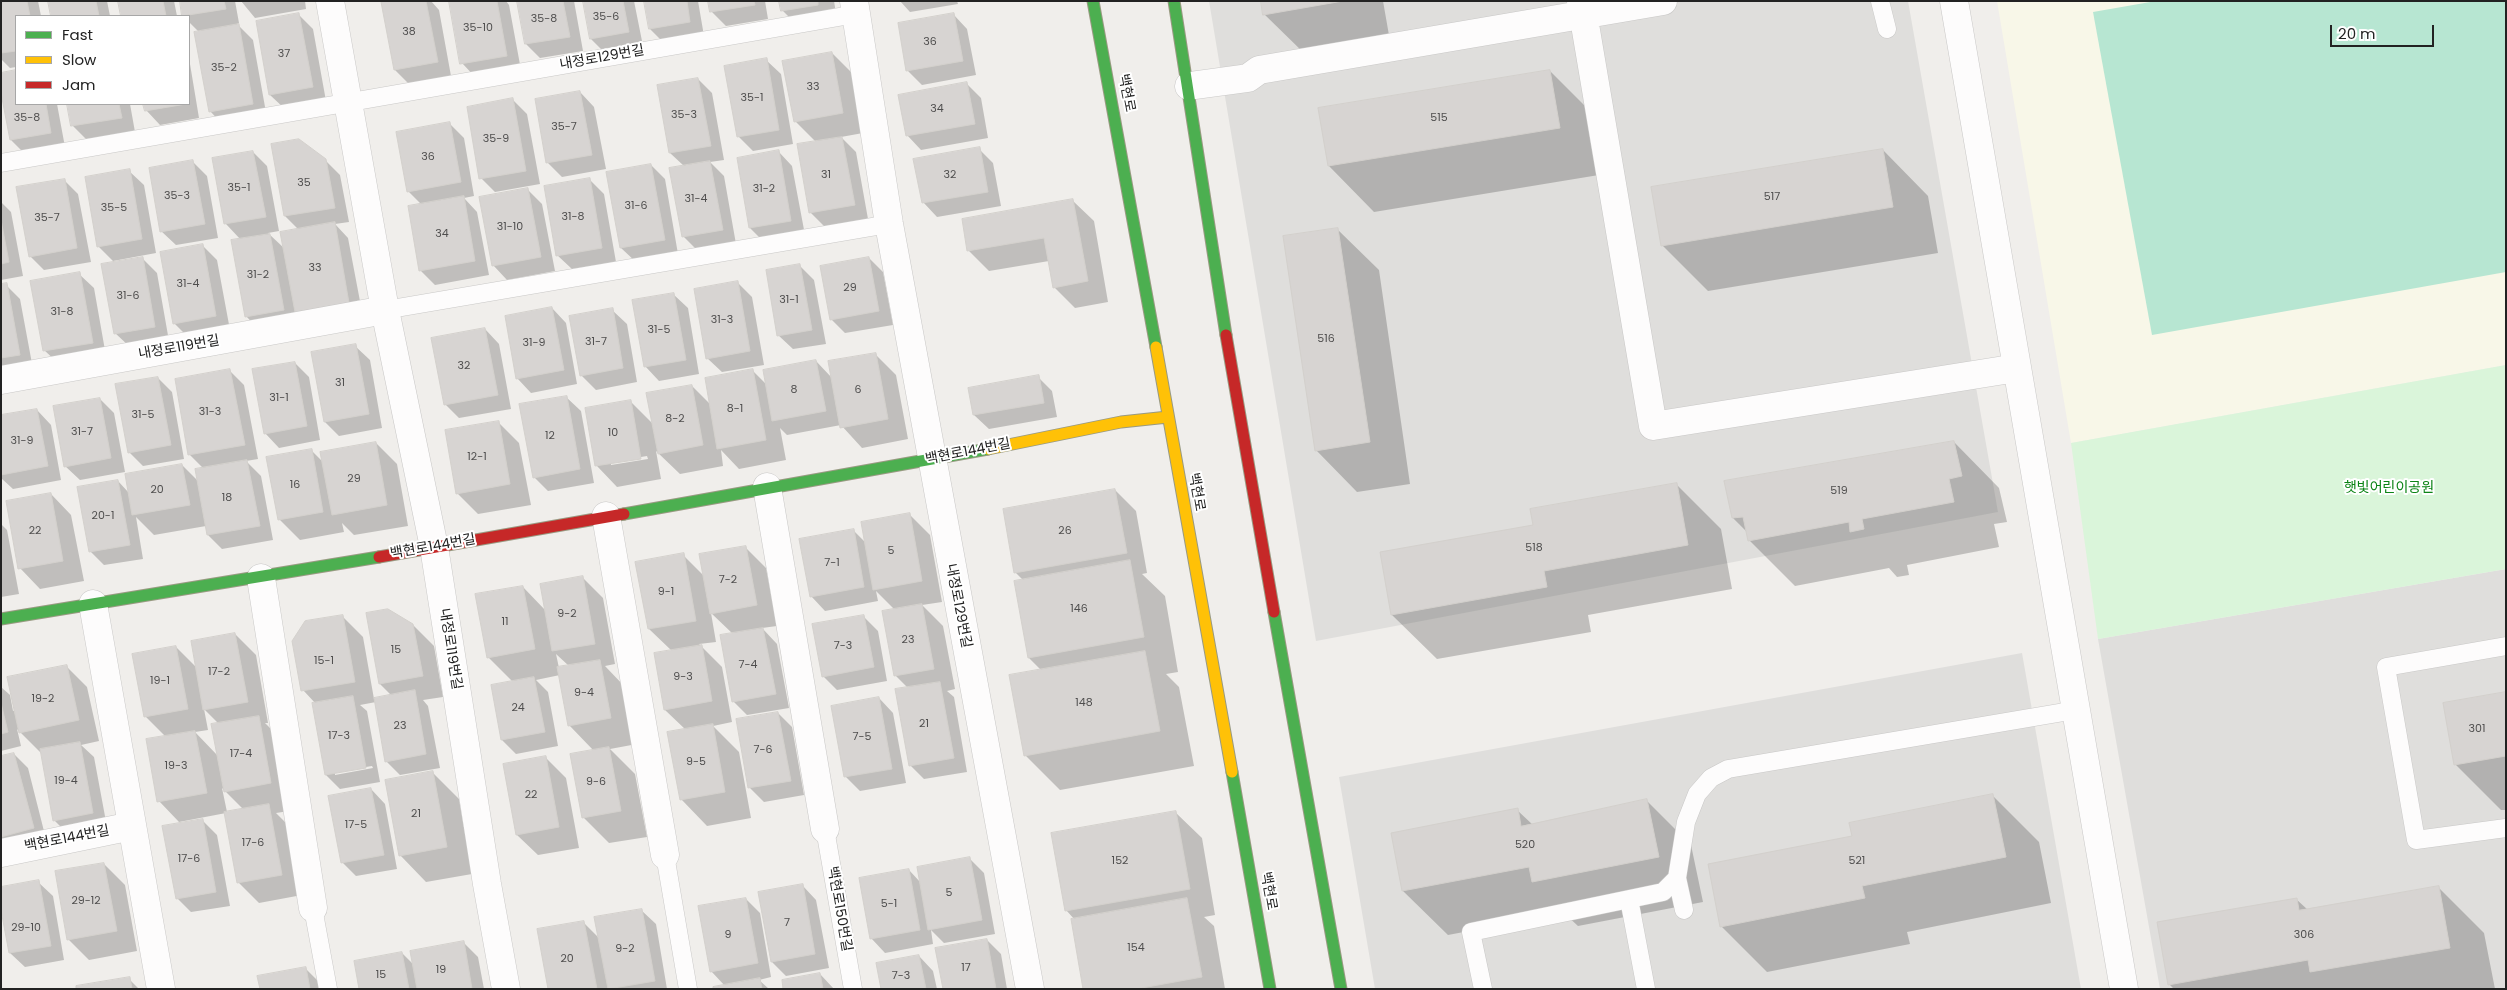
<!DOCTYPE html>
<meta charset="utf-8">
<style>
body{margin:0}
#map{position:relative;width:2507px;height:990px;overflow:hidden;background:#f0eeeb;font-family:Poppins,sans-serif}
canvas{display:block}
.frame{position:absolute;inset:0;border:2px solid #222;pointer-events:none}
.legend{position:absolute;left:15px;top:15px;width:175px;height:90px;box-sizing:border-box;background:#fff;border:1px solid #a7a7a7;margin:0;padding:6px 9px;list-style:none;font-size:15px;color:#222}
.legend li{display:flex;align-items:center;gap:10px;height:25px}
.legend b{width:25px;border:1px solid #a7a7a7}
.scale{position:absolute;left:2330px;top:25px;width:104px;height:22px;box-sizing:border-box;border:2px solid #222;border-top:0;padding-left:6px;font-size:15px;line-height:18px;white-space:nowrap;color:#222;-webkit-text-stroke:4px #fff;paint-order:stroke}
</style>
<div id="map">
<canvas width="2507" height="990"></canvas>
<div class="frame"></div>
<ul class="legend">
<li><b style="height:6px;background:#4caf50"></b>Fast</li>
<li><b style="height:6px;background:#ffc107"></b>Slow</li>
<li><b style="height:6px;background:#c62828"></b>Jam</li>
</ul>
<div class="scale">20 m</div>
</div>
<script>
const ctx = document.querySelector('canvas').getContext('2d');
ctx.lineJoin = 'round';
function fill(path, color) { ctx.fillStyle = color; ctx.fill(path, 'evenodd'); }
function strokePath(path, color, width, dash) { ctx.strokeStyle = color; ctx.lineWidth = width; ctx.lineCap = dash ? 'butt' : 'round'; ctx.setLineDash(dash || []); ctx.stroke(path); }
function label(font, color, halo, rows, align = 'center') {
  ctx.font = font + ' Poppins,"Noto Sans KR",sans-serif'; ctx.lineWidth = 4; ctx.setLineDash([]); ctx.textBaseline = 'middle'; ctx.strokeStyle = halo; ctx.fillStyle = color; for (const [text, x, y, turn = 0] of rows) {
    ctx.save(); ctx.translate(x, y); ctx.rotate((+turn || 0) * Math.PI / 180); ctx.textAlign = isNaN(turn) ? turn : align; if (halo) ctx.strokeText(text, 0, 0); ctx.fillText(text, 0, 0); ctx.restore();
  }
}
const residential = new Path2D(`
 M1209,1H1908L1998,512L1316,641Z
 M2506,569V989H2160L2098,639Z
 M2022,653L2081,989H1375L1339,777Z`);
const education = new Path2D(`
 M1997,1H2506V365L2071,443Z`);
const park = new Path2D(`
 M2506,365V569L2098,639L2071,443Z`);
const pitch = new Path2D(`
 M2156,1H2506V272L2152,335L2093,12Z`);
const shadow = new Path2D(`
 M1,1H38L41,16H16V67L10,68L1,59Z
 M49,1H107L110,16H52Z
 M119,1H174L177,16H122Z
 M181,1H235L239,23L237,24L253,40L267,118L224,126L210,111L199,32L189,22V16H184Z
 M241,1H305L306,9L255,18Z
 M383,1H431L439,10L451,76L409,84L395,70Z
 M450,1H506L509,5L521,70L476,78L462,63Z
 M519,1H574L583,51L540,58L526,44Z
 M584,1H634L643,46L605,53L591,39Z
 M645,1H698L704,36L664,43L650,29Z
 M710,1H765L768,19L726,26L712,12Z
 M780,1H834L838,25L803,31L782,10Z
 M900,1H957L958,4L910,12Z
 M1262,1H1383L1390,41L1306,55L1264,14Z
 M953,14L967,29L976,75L922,85L908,71Z
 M299,15L313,29L326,101L285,109L270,95Z
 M832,53L853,74L863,133L841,137L856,152L868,219L825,227L810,212L816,142L795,121Z
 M189,58L199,118L160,125L146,110L144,104H189Z
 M766,60L781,74L793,144L753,151L738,136Z
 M16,71V104H57L65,147L25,154L11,140L1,74Z
 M1550,71L1596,117L1605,174L1374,212L1329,166Z
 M698,79L712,93L724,160L710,162L724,176L736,244L697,250L683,236L684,166L670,153Z
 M967,84L981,98L988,138L921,150L907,135Z
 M580,92L594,107L606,169L562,177L547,162Z
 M513,100L527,114L540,184L495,192L481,178Z
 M69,104H130L135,132L87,140L73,126Z
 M450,124L464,138L474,196L464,198L477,212L489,275L435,285L421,271L422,205L408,191Z
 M979,149L993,163L1001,206L937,217L923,202Z
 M1883,150L1928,196L1938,253L1708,291L1662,245Z
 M778,151L792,166L805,235L764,242L750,228Z
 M253,152L267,166L279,231L268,233L285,249L299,230L285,216L325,160L340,175L349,222L335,224L348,238L363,317L310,326L296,311L298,324L260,331L246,316L241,240L226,224L214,159Z
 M193,162L207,176L218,238L176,245L161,231Z
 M651,165L665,179L678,254L636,262L621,248Z
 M129,171L144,185L156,253L113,261L98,246Z
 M589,179L604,194L616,262L572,269L557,255Z
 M64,180L78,194L91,262L44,270L30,256Z
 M528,190L542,204L555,271L507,280L493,265Z
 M1073,201L1094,221L1108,302L1075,308L1054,287L1049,261L989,271L969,251Z
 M1,202L11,212L23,276L1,280Z
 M1337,229L1379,270L1410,484L1357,492L1316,450Z
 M203,246L217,260L230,330L188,337L174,323Z
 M142,258L157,273L169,341L130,347L115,333Z
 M869,258L883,272L893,325L845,333L831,319Z
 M800,266L814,280L826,344L793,349L778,335Z
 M79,274L94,288L106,356L59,364L44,350Z
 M738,283L752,297L764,365L722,372L707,358Z
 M6,285L20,299L33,369L1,375V286Z
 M673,294L688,308L699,374L659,381L645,366Z
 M552,308L566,323L577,384L531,393L517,378Z
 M612,310L627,324L637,382L596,390L581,375Z
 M485,329L499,344L511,409L459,418L445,404Z
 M355,346L370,360L382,428L339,436L325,422Z
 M875,354L896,375L908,439L862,448L841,425L787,435L780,428L786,460L739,469L721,450L723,466L680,474L656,451L661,479L617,487L597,466L586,409L630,401L653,424L692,386L710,404L753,371L766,384L816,361L832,378ZM647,456L648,459L611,465V462Z
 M295,363L309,377L320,440L279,448L265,433Z
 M230,371L244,385L258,459L246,461L261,476L273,540L222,549L208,535L206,526L154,535L136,517L143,559L104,565L90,551L118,481L129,493L182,465L199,482L204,469L189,454Z
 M1038,377L1052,391L1057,417L989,429L974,415L970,389Z
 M158,378L172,392L184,459L143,466L129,452Z
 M566,397L581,411L594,483L548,491L534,477Z
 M100,399L114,413L125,472L80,480L65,466Z
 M37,410L51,425L61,480L13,489L1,478V416Z
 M498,422L519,443L531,505L478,514L457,493Z
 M1954,442L1999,488L2007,522L1994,524L1999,547L1907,565L1909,575L1897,577L1889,568L1795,586L1749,540L1747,532L1733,518Z
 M376,443L397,464L408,526L354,535L342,523L344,532L300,540L279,519L312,451L323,462Z
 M1677,485L1721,529L1732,589L1588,615L1591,632L1437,659L1392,615L1381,553L1534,526Z
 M1115,490L1136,511L1147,573L1142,574L1165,596L1178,672L1166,674L1179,687L1194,766L1060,790L1025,755L1042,671L1029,658L1024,581L1015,572Z
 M51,494L71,515L84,581L40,589L20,568Z
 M909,514L930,535L942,602L922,605L943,626L955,689L947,691L954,697L967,772L924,779L910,765L908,688L895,675V610L876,591L878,601L825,611L811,596L854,531L866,543Z
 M1,524L7,530L19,594L1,597Z
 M745,547L766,568L777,626L762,628L777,644L789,708L747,715L733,701V634L711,613L716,642L699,644L722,667L732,722L713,726L739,752L751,818L707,826L681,799L686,730L665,710L672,651L649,629L683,555L704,576Z
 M582,577L603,598L615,664L605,666L626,688L637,744L610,749L635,774L647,837L609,843L583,817L594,751L569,725L560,675L536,680L548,692L558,746L516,754L502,740L513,682L488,657L523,587L546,611ZM556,654L569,666L559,668Z
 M342,616L363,637L374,699L392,696L380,684L413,625L434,646L443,697L423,700L428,706L440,768L400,775L386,761L376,702L360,705L367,711L380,782L340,789L326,775L316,704L303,690ZM372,766L373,768L335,775V772Z
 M864,617L878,631L887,681L837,690L823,676Z
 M235,634L256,655L268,723H265L285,743L296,810L276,813L289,826L302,895L259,903L238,882L226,813L179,822L159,801L166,737L145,716L176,647L197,668ZM204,709L219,724L218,756L195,732L208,730ZM222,788L243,809L227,812Z
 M66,666L87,687L99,741L81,745L94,757L107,827L68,834L54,820L42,754L17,729L21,746L1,751V687L10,695L13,711L16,710Z
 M2506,693V810H2501L2456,765Z
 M879,698L893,713L906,783L860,791L845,776Z
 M778,713L792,727L804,795L764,802L750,788Z
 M14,754L28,768L47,843L1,847V757Z
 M545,757L566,778L579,848L538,855L517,835Z
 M433,773L459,799L472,874L426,882L400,855Z
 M371,789L385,804L397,869L356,876L342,862Z
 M1993,796L2039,842L2051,903L1907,932L1910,944L1767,972L1721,926L1853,837Z
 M1647,801L1691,845L1703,902L1578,926L1564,913L1448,935L1403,891L1392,834L1517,810L1533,825Z
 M1175,812L1202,838L1215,915L1204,917L1214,926L1225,989H1085L1075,920L1066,910Z
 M203,821L217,835L230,906L191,912L177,898Z
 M970,859L984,873L995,934L944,943L931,930L933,944L885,953L871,938L909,870L921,883Z
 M104,864L125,885L137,951L89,960L68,939Z
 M38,882L53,896L64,960L25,967L10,953L1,904Z
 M802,885L816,900L829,968L786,976L772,962Z
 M2438,887L2484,933L2495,989H2174L2169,984L2296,899L2308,910Z
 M746,899L760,913L771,977L759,980L769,989H714L725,986L711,971Z
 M641,910L656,924L667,989H549L584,923L599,938Z
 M987,940L1001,954L1007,989H944Z
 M464,943L478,957L484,989H360L402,953L414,965Z
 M919,956L933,971L937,989H882Z
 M306,969L320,983L321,989H261Z
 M820,974L834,989H785Z
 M129,979L139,989H78Z`);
const building = new Path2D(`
 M1,1H27L30,16H16V51L1,53Z
 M48,1H96L99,16H51Z
 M118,1H163L166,16H121Z
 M180,1H224L226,9L182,16Z
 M426,1L438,62L394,70L381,2Z
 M449,1H497L507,56L460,64Z
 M517,1H563L570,37L525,44Z
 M583,1H623L629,32L590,39Z
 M644,1H687L690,22L649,29Z
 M708,1H754L755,5L710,12Z
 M779,1H818V5L781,11Z
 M1261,1H1343L1263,15Z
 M299,13L313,87L269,95L256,21Z
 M954,13L963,61L906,71L898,23Z
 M239,24L253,104L209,112L194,32Z
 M832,52L843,113L794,122L782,61Z
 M767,58L779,130L737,137L724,66Z
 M16,70V104H46L51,133L10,140L1,93V73Z
 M1550,70L1560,128L1328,166L1318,108Z
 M698,78L711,146L669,153L657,85Z
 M967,82L975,124L906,136L898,95Z
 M580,91L592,155L546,163L535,99Z
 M513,98L526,171L479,179L467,107Z
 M67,104H119L122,118L71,126Z
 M143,104H186L145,111Z
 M450,122L461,182L407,192L396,132Z
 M842,137L855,205L809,213L797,144Z
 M299,139L326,159L335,208L284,216L271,144Z
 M980,147L988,192L922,203L913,159Z
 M1883,149L1893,207L1661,246L1651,187Z
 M779,150L791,221L749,228L737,158Z
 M253,151L266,217L224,224L212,158Z
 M193,160L205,224L160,232L149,168Z
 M710,161L723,230L682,237L669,168Z
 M651,164L665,240L620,248L606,172Z
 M130,169L142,239L97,247L85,177Z
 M590,178L602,248L556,256L544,186Z
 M65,179L77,248L29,257L16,187Z
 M528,188L541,257L492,266L479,197Z
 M464,196L475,261L419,271L408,206Z
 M1073,199L1088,281L1053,288L1044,238L967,251L962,219Z
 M1,220L9,262L1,264Z
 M335,222L349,303L295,312L280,232Z
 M1338,228L1370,442L1315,451L1283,236Z
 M270,234L284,310L245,317L231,240Z
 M203,244L216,316L173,324L160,252Z
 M143,257L155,327L114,334L101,264Z
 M869,257L879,311L830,320L820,266Z
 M800,264L812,330L777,336L766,270Z
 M80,272L93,343L43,351L30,281Z
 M738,281L750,351L706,359L694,289Z
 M7,283L20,355L1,358V284Z
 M674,293L686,360L644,367L632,300Z
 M552,307L564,370L516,379L505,316Z
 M613,308L623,368L580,376L569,316Z
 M485,328L498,395L444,405L431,338Z
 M356,344L369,414L324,422L311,352Z
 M876,353L888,419L840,428L828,361Z
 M816,360L826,411L772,421L763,370Z
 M295,362L307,426L264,434L252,369Z
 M230,369L245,445L188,455L175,379Z
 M753,369L766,440L717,449L705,378Z
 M1039,375L1044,403L973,415L968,388Z
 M158,377L171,445L128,453L115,384Z
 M692,385L703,445L658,454L646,393Z
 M567,396L580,469L533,478L519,404Z
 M100,398L111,458L64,467L53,406Z
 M631,400L641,459L595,466L585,408Z
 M37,409L48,466L1,475V415Z
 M499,421L510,484L456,494L445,430Z
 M1954,441L1962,476L1949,479L1954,502L1862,519L1864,529L1850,532L1849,522L1748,541L1743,517L1732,518L1724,481Z
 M376,442L387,505L332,515L320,452Z
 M312,449L323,512L278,520L266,457Z
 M247,460L260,526L207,535L195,469Z
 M182,464L190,505L132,515L125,474Z
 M118,480L130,545L89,552L77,487Z
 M1677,483L1688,545L1544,571L1547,587L1391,615L1380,552L1533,525L1530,509Z
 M1115,489L1127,553L1014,573L1003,509Z
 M51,493L63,561L18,569L6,501Z
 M910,513L922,581L873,590L861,522Z
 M854,529L864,587L810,597L799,539Z
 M746,546L757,605L710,614L699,554Z
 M684,553L696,621L648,629L635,562Z
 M1130,560L1144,637L1028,658L1014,581Z
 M583,576L595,644L552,651L540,584Z
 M523,586L535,649L487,658L475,594Z
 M922,604L934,669L894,676L882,611Z
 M388,609L413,624L423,676L379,684L366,613Z
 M343,615L355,682L301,691L292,641L305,621Z
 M864,615L874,667L822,677L812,624Z
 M763,628L776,694L732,702L720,635Z
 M235,633L248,702L203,710L191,641Z
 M702,645L712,701L664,710L654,653Z
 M176,646L188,709L144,717L132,654Z
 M1145,651L1160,731L1024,756L1009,675Z
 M600,660L611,718L568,726L557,667Z
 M67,665L79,720L19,733L7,677Z
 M534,677L545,732L501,740L491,685Z
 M940,682L954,758L909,766L895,689Z
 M415,690L426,754L385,762L374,698Z
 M2506,692V756L2454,765L2443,703Z
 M353,696L366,768L325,775L312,703Z
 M879,697L892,769L844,777L831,706Z
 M1,703L8,732L1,734Z
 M778,712L791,781L748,788L736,719Z
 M259,716L271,783L224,792L211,724Z
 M713,724L725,792L680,800L667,732Z
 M195,731L207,793L157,802L146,739Z
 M80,742L93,813L53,821L40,749Z
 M609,747L621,811L582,818L570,754Z
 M14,753L34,828L1,837V756Z
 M546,756L559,827L516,835L503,764Z
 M433,771L447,847L399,856L385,780Z
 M371,788L384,855L341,863L328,796Z
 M1993,794L2006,857L1862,886L1865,898L1720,927L1708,864L1852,836L1849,823Z
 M1647,799L1659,857L1532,882L1529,867L1402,891L1391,833L1518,808L1521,826Z
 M269,804L282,875L237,883L224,812Z
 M1176,811L1190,889L1065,911L1051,833Z
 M203,819L216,892L176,899L162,826Z
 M970,857L982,920L928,930L917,867Z
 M104,863L117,931L67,940L55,871Z
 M909,869L920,930L870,939L859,878Z
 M39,880L51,946L9,953L1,910V887Z
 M803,884L815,954L771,962L758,892Z
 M2439,886L2450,948L2310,972L2308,960L2168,985L2157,922L2297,898L2299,910Z
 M746,898L758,963L710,972L698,906Z
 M1187,898L1202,977L1136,989H1083L1071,919Z
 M642,909L655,981L608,989L594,917Z
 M584,921L597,989H548L537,929Z
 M987,939L996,989H943L935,948Z
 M464,941L472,989H417L410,951Z
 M402,952L409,989H359L354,961Z
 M919,955L926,989H881L876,963Z
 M306,967L310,989H260L257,976Z
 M820,973L823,989H783L782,980Z
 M130,977L132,989H76V986Z
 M760,978L762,989H713V987Z`);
const lane = new Path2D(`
 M1880,1L1887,29
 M1,163L856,14
 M385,310L889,224
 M2506,646L2386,667L2416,840L2506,828
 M825,829L853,989
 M665,855L688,989
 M1677,878L1684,910
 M1629,899L1646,989
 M313,908L328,989
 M1483,989L1471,932L1663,892L1677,878L1686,822L1697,794L1711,778L1728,769L2076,710`);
const street = new Path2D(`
 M330,1L385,310L434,547L487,884L506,989
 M854,1L889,224L1030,989
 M1581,1L1653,426L2017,368
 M1954,1L2124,989
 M1189,86L1248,78L1259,70L1663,1
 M1,380L385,310
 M767,487L825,829
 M606,516L665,855
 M261,578L313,908
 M93,604L161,989
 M1,853L132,826`);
const fast = new Path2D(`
 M1093,1L1156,347
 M1174,1L1226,335
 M624,514L988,449
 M1274,612L1341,989
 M1,619L379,557
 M1232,772L1270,989`);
const slow = new Path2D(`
 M1156,347L1232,772
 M988,449L1121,422L1168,417`);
const jam = new Path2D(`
 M1226,335L1274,612
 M379,557L624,514`);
const numberNames = [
 ["35-6",606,17],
 ["35-8",544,19],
 ["35-10",478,28],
 ["38",409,32],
 ["36",930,42],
 ["37",284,54],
 ["35-2",224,68],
 ["33",813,87],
 ["35-1",752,98],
 ["34",937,109],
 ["35-3",684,115],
 ["35-8",27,118],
 ["515",1439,118],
 ["35-7",564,127],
 ["35-9",496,139],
 ["36",428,157],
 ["31",826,175],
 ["32",950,175],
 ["35",304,183],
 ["35-1",239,188],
 ["31-2",764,189],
 ["35-3",177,196],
 ["517",1772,197],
 ["31-4",696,199],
 ["31-6",636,206],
 ["35-5",114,208],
 ["31-8",573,217],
 ["35-7",47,218],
 ["31-10",510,227],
 ["34",442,234],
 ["33",315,268],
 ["31-2",258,275],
 ["31-4",188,284],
 ["29",850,288],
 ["31-6",128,296],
 ["31-1",789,300],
 ["31-8",62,312],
 ["31-3",722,320],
 ["31-5",659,330],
 ["516",1326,339],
 ["31-7",596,342],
 ["31-9",534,343],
 ["32",464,366],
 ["31",340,383],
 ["8",794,390],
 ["6",858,390],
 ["31-1",279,398],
 ["8-1",735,409],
 ["31-3",210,412],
 ["31-5",143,415],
 ["8-2",675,419],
 ["31-7",82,432],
 ["10",613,433],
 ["12",550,436],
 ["31-9",22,441],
 ["12-1",477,457],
 ["29",354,479],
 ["16",295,485],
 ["20",157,490],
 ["519",1839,491],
 ["18",227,498],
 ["20-1",103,516],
 ["22",35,531],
 ["26",1065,531],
 ["518",1534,548],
 ["5",891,551],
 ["7-1",832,563],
 ["7-2",728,580],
 ["9-1",666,592],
 ["146",1079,609],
 ["9-2",567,614],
 ["11",505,622],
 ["23",908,640],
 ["7-3",843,646],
 ["15",396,650],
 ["15-1",324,661],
 ["7-4",748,665],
 ["17-2",219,672],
 ["9-3",683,677],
 ["19-1",160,681],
 ["9-4",584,693],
 ["19-2",43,699],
 ["148",1084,703],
 ["24",518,708],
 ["21",924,724],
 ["23",400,726],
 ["301",2477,729],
 ["17-3",339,736],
 ["7-5",862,737],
 ["7-6",763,750],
 ["17-4",241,754],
 ["9-5",696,762],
 ["19-3",176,766],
 ["19-4",66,781],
 ["9-6",596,782],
 ["22",531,795],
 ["21",416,814],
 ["17-5",356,825],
 ["17-6",253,843],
 ["520",1525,845],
 ["17-6",189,859],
 ["152",1120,861],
 ["521",1857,861],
 ["5",949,893],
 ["29-12",86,901],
 ["5-1",889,904],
 ["7",787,923],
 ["29-10",26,928],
 ["9",728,935],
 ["306",2304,935],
 ["154",1136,948],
 ["9-2",625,949],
 ["20",567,959],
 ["17",966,968],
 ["19",441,970],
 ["15",381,975],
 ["7-3",901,976]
];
const streetNames = [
 ["내정로129번길",602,58,-10],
 ["백현로",1126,93,79],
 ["내정로119번길",179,348,-10],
 ["백현로144번길",968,452,-11],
 ["백현로",1196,492,80],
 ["백현로144번길",433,547,-10],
 ["내정로129번길",958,606,79],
 ["내정로119번길",450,649,81],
 ["백현로144번길",67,839,-11],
 ["백현로",1268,891,80],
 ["백현로150번길",839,909,80]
];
const parkNames = [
 ["햇빛어린이공원",2389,488]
];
fill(residential, '#dfdedc');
fill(education, '#f8f7e8');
fill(park, '#daf5da');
fill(pitch, '#b7e6d2');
fill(shadow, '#0003');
fill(building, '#d7d4d2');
strokePath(building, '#d3d0cc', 1);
strokePath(lane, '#c9c8c7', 19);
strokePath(street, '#c9c8c7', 29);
strokePath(fast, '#999a82', 13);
strokePath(slow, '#999a82', 13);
strokePath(jam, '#999a82', 13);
strokePath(lane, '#fdfcfc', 18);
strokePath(street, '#fdfcfc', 28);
strokePath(fast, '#4caf50', 11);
strokePath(slow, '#ffc107', 11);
strokePath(jam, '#c62828', 11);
label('11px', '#4f4e4e', null, numberNames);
label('14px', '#222', '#fff', streetNames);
label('14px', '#0c8416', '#fff', parkNames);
</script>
